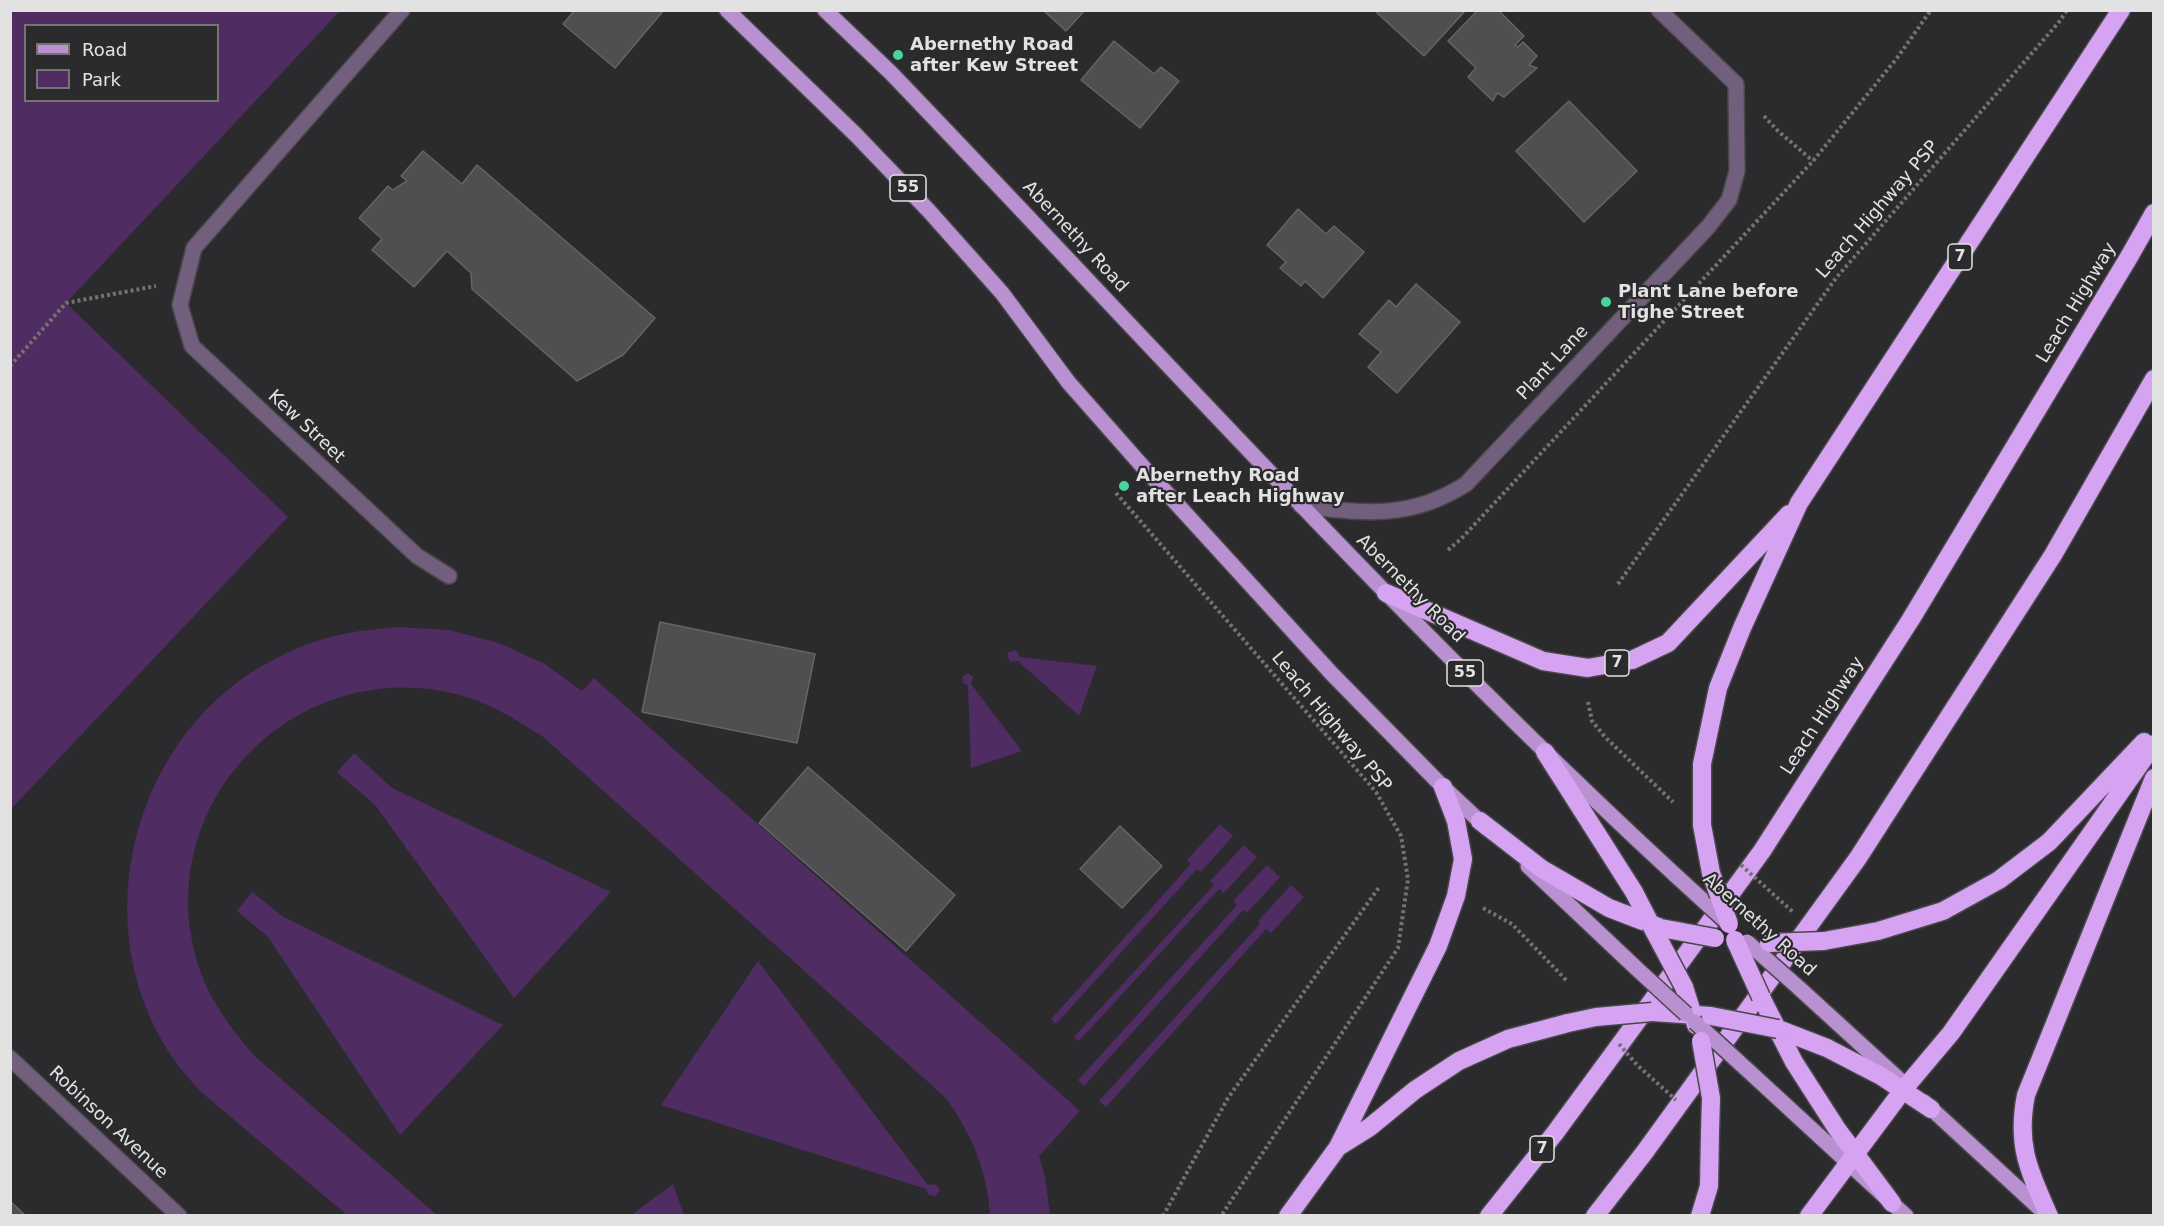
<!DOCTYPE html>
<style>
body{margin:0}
#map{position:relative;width:2164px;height:1226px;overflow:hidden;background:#2b2a2c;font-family:"DejaVu Sans",sans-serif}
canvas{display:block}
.frame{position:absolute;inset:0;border:12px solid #e3e2e3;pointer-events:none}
.legend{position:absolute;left:24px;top:24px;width:195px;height:78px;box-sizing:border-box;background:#2b2a2c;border:2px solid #757475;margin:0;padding:8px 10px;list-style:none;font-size:18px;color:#e3e2e3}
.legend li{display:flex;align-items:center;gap:12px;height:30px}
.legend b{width:30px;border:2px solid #757475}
</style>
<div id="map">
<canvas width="2164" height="1226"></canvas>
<div class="frame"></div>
<ul class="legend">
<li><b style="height:8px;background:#b990d0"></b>Road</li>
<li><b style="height:16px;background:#4f2c62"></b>Park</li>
</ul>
</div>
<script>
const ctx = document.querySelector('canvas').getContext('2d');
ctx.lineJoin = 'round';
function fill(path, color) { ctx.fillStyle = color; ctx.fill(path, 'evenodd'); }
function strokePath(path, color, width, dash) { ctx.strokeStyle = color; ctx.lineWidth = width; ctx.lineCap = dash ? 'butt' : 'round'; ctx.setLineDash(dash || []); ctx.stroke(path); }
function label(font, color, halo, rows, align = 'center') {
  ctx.font = font + ' "DejaVu Sans",sans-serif'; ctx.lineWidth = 4.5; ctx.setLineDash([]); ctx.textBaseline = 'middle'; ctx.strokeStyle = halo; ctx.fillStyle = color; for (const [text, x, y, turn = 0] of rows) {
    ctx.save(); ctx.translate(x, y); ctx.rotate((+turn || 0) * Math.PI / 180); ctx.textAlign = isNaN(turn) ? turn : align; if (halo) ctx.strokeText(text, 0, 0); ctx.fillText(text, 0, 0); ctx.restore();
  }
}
const green = new Path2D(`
 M11,10L340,11L66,303L288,517L11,809ZM26,26H218V100H26Z
 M397,627L449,630L499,643L545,664L582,691L594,678L1080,1111L1039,1156L1045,1177L1050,1215H990C987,1169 972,1136 946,1098L542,736C515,719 488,702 456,694C309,657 167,782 191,935C198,983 224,1022 256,1057L437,1215H347L207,1097C82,979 110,765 252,672C280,654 315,639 348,633C364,630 381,629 397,627Z
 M1016,650L1020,657L1097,666L1079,716L1018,661L1010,662L1007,655L1009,652Z
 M968,673L973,677L971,684L1022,751L971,768L968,685L964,684L962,677Z
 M354,753L392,788L611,892L514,998L376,806L337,772Z
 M1220,824L1233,836L1201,872L1197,869L1056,1024L1051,1019L1191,864L1187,860Z
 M1244,845L1257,857L1224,893L1219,889L1079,1041L1074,1037L1214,885L1210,881Z
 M1267,865L1280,877L1247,913L1243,910L1084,1086L1078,1080L1237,905L1233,901Z
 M1291,885L1304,897L1271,933L1266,929L1106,1107L1099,1101L1260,924L1258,921Z
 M252,892L284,917L503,1025L400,1135L268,937L237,911Z
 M758,961L928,1185L935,1184L940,1190L936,1196L929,1195L926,1189L661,1105Z
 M673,1184L684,1215H631Z`);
const building = new Path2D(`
 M575,10H664L615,68L563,24Z
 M1043,10H1085L1066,31Z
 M1374,10H1466L1424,56Z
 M1478,10H1498L1524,36L1515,45L1518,47L1523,42L1537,56L1529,65L1537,68L1504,97L1497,93L1493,101L1468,77L1476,68L1448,41Z
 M1114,41L1154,74L1161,67L1179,81L1140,128L1081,80Z
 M1569,101L1637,171L1584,222L1516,151Z
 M423,151L462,184L477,165L655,318L623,355L577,381L472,289L471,273L447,251L414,287L372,250L382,239L359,218L388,186L393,190L407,181L401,176Z
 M1298,209L1326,234L1334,226L1364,252L1323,298L1305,281L1301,286L1280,268L1286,262L1267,245Z
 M1416,284L1460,322L1397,393L1368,367L1381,352L1359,334L1389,300L1396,307Z
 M660,622L815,654L797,743L642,712Z
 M808,767L955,895L906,951L759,823Z
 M1120,826L1162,866L1122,908L1080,869Z
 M10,1201L26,1216H10Z`);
const path = new Path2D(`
 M1764,116L1778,131L1813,161
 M10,366L66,303L156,286
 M1116,493L1376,792L1401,836L1408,879L1398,948L1221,1216
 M1448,550L1461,539L1813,161L1897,58L1931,10
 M1618,584L1836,278L2059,22L2067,10
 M1588,702L1592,721L1605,737L1673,802
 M1483,908L1512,924L1567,981
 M1163,1216L1228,1098L1380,886`);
const service = new Path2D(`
 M402,10L194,248L180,305L192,346L417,556L449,576`);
const minor = new Path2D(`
 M1301,506C1364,513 1410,520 1466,484L1708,227L1729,200L1737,171L1736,84L1659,10
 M10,1058L179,1216`);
const primary = new Path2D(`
 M727,10L856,135L929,211L1002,293L1069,383L1144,468L1332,674L1443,787L1488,829
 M825,10L891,73C1160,353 1420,644 1709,906
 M1528,866L1636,968
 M1799,988L1902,1082
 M1754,1076L1906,1216
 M1924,1102L2048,1216`);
const motorway = new Path2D(`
 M1386,593L1543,661L1588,668L1632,660L1668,643L1789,514
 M1545,752L1634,892L1651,925
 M1480,821L1542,869L1609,908L1661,928
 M1711,873L1702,825V764L1718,688L1742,628L1799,503L2121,10
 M1862,934L1878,931L1943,911L1999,880L2049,842L2144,742
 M1684,987L1696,1025
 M1761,997L1794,1062L1837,1129L1892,1203
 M1652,1012L1711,1016
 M1778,1029L1827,1048L1881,1076L1931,1109
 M1338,1147L1370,1127L1415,1090L1459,1061L1508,1039L1568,1023
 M1288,1216L1338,1147L1438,946L1456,896L1463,859L1456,821L1443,787
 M1489,1216L1555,1133L1762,851L1911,619L2129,257L2154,213
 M1595,1216L1644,1153L1858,858L2053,555L2154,379
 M1700,1216L1709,1186L1710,1132
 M1809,1216L1903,1090L1951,1033L2154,744
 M2049,1216C2029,1171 2016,1145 2026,1095L2154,778`);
const pathBridge = new Path2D(`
 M1741,865L1793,912
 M1619,1044L1637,1065L1676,1100`);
const primaryBridge = new Path2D(`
 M1709,906L1729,924
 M1747,942L1799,988
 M1636,968L1686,1014
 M1695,1022L1754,1076`);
const motorwayBridge = new Path2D(`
 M1711,873L1729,924
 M1651,925L1684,987
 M1661,928L1715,938
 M1735,940L1761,997
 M1769,943L1824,941L1862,934
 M1711,1016L1778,1029
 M1568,1023L1596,1017L1652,1012
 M1701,1041L1711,1098L1710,1132`);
const markers = [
 [898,55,6,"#49d49c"],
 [1606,302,6,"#49d49c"],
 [1124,486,6,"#49d49c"]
];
const shields = [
 [908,188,36],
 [1960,257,24],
 [1617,663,24],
 [1465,673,36],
 [1542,1149,24]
];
const shieldNames = [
 ["55",908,188],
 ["7",1960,257],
 ["7",1617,663],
 ["55",1465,673],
 ["7",1542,1149]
];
const poiNames = [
 ["Abernethy Road",910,45],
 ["after Kew Street",910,66],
 ["Plant Lane before",1618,292],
 ["Tighe Street",1618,313],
 ["Abernethy Road",1136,476],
 ["after Leach Highway",1136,497]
];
const streetNames = [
 ["Leach Highway PSP",1878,210,-49],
 ["Abernethy Road",1075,237,47],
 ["Leach Highway",2077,303,-59],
 ["Plant Lane",1553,363,-47],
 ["Kew Street",306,427,43],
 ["Abernethy Road",1410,589,45],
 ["Leach Highway",1823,716,-57],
 ["Leach Highway PSP",1331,722,50],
 ["Abernethy Road",1759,925,42],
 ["Robinson Avenue",108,1123,43]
];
fill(green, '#4f2c62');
fill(building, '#4f4e50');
strokePath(building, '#656466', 1.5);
strokePath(service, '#484749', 18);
strokePath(minor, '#484749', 18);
strokePath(primary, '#484749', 18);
strokePath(motorway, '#484749', 21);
strokePath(path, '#747374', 4, [3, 3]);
strokePath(service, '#725e7d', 15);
strokePath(minor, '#725e7d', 15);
strokePath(primary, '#b990d0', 15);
strokePath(motorway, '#d5a3f1', 18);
strokePath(primaryBridge, '#484749', 18, []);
strokePath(motorwayBridge, '#484749', 21, []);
strokePath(pathBridge, '#747374', 4, [3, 3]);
strokePath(primaryBridge, '#b990d0', 15);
strokePath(motorwayBridge, '#d5a3f1', 18);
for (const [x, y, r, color] of markers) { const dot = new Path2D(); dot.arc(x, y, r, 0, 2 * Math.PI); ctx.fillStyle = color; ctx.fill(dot); strokePath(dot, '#2b2a2c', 2); }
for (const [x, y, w] of shields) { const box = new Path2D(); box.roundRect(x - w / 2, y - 13, w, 26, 4.5); ctx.fillStyle = '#2b2a2c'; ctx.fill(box); strokePath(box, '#e3e2e3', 1.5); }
label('bold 16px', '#e3e2e3', null, shieldNames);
label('bold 18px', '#e3e2e3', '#2b2a2c', poiNames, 'left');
label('18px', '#e3e2e3', '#2b2a2c', streetNames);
</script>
